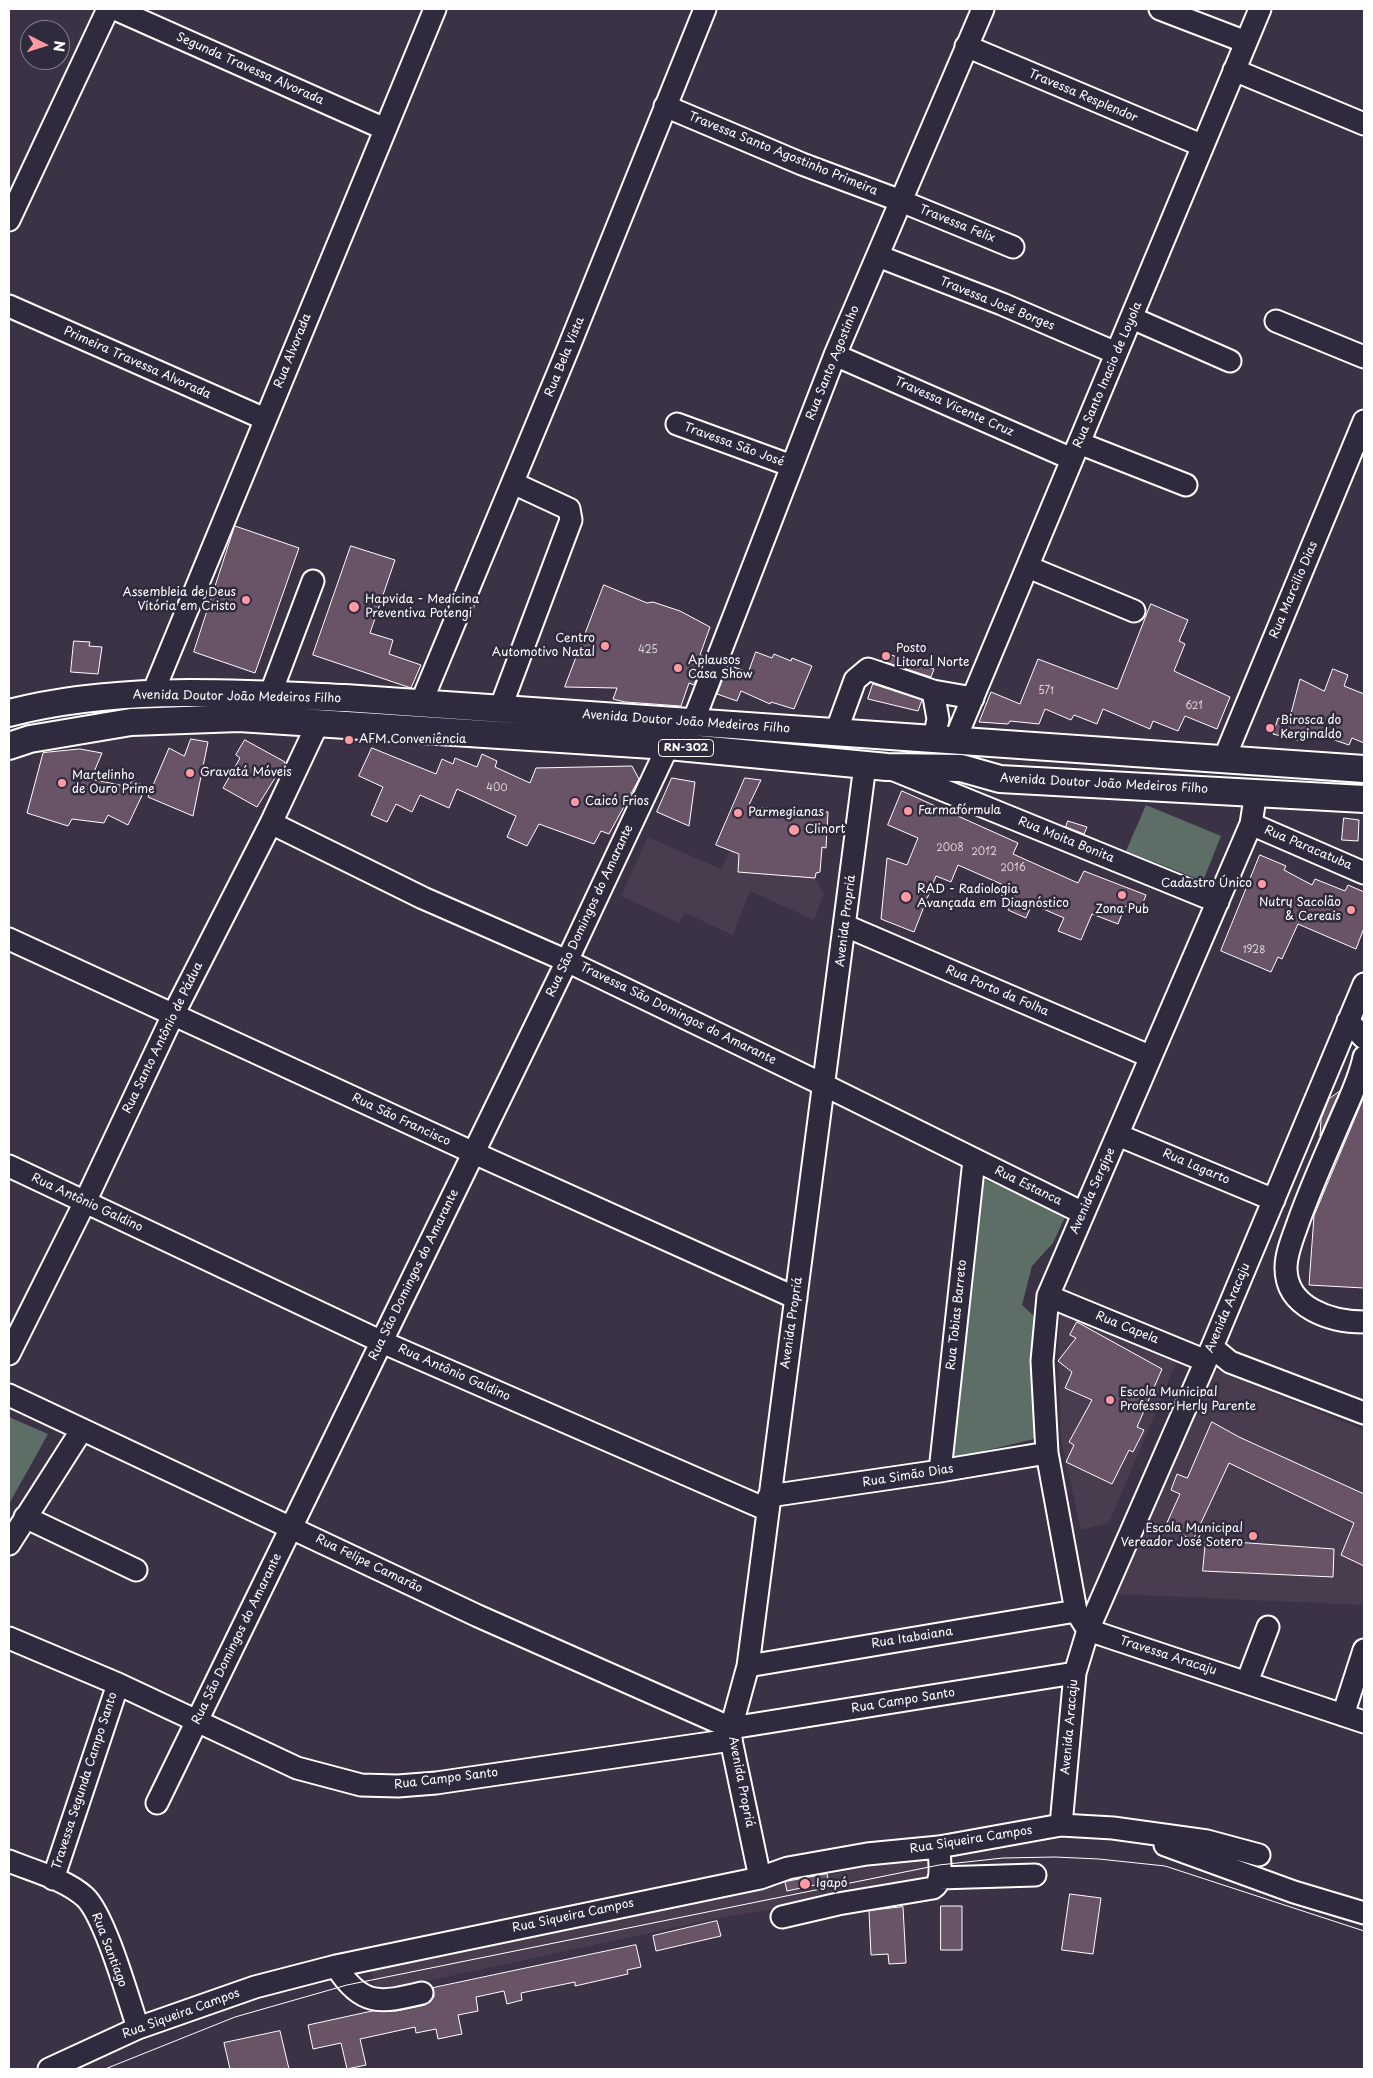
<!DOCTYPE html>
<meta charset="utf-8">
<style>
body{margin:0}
#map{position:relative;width:1373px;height:2078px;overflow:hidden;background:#3b3245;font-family:"Playpen Sans",sans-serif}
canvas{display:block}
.frame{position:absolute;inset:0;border:10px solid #fff;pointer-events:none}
.north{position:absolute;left:20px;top:20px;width:50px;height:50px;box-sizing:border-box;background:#2f2a3d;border:1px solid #827f8b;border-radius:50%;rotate:95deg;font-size:14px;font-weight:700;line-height:20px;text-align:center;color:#fff}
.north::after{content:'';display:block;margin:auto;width:18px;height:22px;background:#ff9aa2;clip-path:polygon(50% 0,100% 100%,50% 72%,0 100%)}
</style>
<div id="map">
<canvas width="1373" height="2078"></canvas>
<div class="frame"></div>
<div class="north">N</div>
</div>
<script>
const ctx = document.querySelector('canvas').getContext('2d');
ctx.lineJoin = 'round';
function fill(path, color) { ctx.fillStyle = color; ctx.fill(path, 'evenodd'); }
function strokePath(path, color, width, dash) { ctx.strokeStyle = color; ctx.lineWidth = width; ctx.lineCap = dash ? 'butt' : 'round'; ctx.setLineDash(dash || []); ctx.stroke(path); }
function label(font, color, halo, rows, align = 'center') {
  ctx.font = font + ' "Playpen Sans",sans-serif'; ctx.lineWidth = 5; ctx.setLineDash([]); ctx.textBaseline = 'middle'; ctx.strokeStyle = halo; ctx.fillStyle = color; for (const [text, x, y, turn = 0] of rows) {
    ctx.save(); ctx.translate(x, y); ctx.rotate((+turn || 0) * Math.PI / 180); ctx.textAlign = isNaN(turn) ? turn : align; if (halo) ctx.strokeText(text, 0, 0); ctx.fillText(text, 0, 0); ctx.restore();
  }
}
const built = new Path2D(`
 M751,807L828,812L826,848L821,855L820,872L815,878L824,893L814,920L750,891L733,935L685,913L679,923L621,896L648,837L721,869Z
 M1060,1310L1177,1361L1109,1523L1081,1530L1061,1439L1058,1361Z
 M1213,1369L1364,1430V1605L1118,1594Z
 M926,1855L931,1883L729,1916L376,1992L370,1964L785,1883L783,1873L826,1865L828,1875Z`);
const green = new Path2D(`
 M1146,805L1221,836L1203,881L1126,851Z
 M977,1176L1066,1215L1053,1243L1032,1266L1022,1305L1038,1320V1438L951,1459Z
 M9,1417L48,1434L9,1504Z`);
const building = new Path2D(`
 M235,526L299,548L255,673L194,652Z
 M351,546L395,560L370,633L393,640L389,654L421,665L411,688L313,655Z
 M604,585L647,603L653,602L680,611L710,627L700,655L705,657L694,685L689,683L681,706L625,702L613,699L617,688L565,687Z
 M1151,604L1188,620L1179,641L1185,644L1174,671L1230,697L1217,729L1185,716L1178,731L1153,721L1150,729L1103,709L1097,724L1074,715L1071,720L1045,709L1039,724L1010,721L1008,724L979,722L991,692L1020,704L1038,659L1117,689Z
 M74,641L90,642L89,646L102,647L98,674L71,672Z
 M756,652L772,658L774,654L791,661L792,658L812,666L794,709L771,702L770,704L741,691L737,701L717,694L728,665L748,672Z
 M885,653L934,669L931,677L882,661Z
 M1333,669L1348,675L1344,686L1364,694V743L1352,738L1349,745L1305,730L1301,741L1273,734L1278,718L1289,721L1300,679L1324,691Z
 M873,684L922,700L918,711L868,699Z
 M191,739L208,742L193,816L148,797L169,748L184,756Z
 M245,740L285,762L257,807L223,788L240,758L236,755Z
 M372,748L436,774L442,759L453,764L455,758L477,767L482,754L497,761L495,767L530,783L536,768L632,766L639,779L609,834L601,831L594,844L539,824L527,846L507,837L516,816L457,789L449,808L420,795L412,812L396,804L387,822L371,815L383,787L359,776Z
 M80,749L102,753L91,779L129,787L132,780L146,787L128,825L108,815L104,823L72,819L68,826L27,813L43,753Z
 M672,778L695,782L689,826L657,812Z
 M745,778L761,780L748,807L828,812L826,848L822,847L820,872L816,873L815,878L738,872L739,854L716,845Z
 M902,791L1018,843L1013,854L1078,883L1084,871L1146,895L1139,913L1125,906L1118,924L1092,914L1081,940L1058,931L1064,918L1032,904L1026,918L1008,910L1017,891L958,865L951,882L936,876L914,932L881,919L887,858L907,865L918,838L888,825Z
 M1344,818L1359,820L1358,841L1342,840Z
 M1068,821L1087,827L1084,834L1066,827Z
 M1260,855L1286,866L1284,870L1312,885L1315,879L1345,891L1348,885L1364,892V928L1356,949L1298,924L1282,959L1278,957L1271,972L1221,951Z
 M1340,1091L1320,1136L1321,1119L1329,1099Z
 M1364,1097V1288L1309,1285L1314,1216Z
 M1077,1322L1162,1369L1137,1427L1144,1430L1133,1452L1129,1450L1112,1484L1066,1462L1074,1445L1069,1442L1092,1400L1065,1388L1072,1372L1058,1361L1076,1338L1070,1335Z
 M1212,1422L1239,1437L1364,1494V1566L1341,1555L1354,1523L1229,1463L1193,1540L1165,1527L1180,1494L1171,1490L1177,1474L1187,1478Z
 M1206,1540L1334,1549L1333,1577L1203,1571Z
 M827,1874L829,1882L787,1891L785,1882Z
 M1070,1894L1101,1898L1093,1954L1062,1950Z
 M941,1906H962V1950H941Z
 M903,1907L906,1963L889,1964L888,1954L871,1955L869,1911Z
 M717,1921L721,1936L656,1951L653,1936Z
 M636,1945L641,1967L627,1970L628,1974L575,1986V1982L521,1993L522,2000L507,2004L504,1991L476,1997L478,2011L458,2015L462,2034L438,2039L436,2029L416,2033L415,2027L360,2039L366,2065L347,2069L341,2043L313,2049L308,2025L372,2011H396L425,2005L434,1997L433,1988Z
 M280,2031L289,2069H230L224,2043Z`);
const minor = new Path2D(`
 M115,9L385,129
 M1160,9L1246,42
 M966,46L1201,145
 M1234,70L1364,124
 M665,106L802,164L901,201L1013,247
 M9,220L108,9
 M878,256L1002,304L1116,353
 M9,306L265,419
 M1132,318L1230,361
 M1276,321L1364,357
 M835,355L1072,459
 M677,424L792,466
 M1079,443L1186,485
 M1028,567L1134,611
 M933,691L973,698
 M152,695L435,9
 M270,695L313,581
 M421,703L568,349L705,9
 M500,709L571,520L569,509L513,483
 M693,722L835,355L983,9
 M836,732L855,680L868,669L933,691L938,719L934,739
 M955,740L1260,9
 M1224,759L1364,421
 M894,770L1218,902
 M271,823L423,898L567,961L824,1085L1083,1213
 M1251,824L1364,873
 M846,926L1149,1056
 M9,939L474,1153L796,1298
 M1348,1021L1364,1038
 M1364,1057C1360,1077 1351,1096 1343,1114C1328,1149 1312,1184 1299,1220C1294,1235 1286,1252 1286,1268C1286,1308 1331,1322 1364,1322
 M1118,1135L1274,1200
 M9,1166L382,1342L768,1510
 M1048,1296L1206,1361
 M1212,1347L1230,1362L1364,1413
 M9,1354L85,1202L173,1015L271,823L318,723
 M9,1395L478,1616L731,1728L1075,1673
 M940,1471L974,1160
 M769,1496L940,1471L1047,1453
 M25,1517L136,1570
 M9,1544L81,1431
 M1088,1630L1076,1611L1047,1453L1042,1361L1048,1296L1251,824L1256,792
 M1088,1630L1364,1722
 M9,1638L118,1684L297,1768L361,1785L398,1786L436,1783L731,1740
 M748,1666L1076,1611
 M1247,1682L1268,1627
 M1343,1715L1364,1650
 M157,1803L567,961L668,746
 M1061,1825L1075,1673L1088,1630L1212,1347L1364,984
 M1165,1845L1294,1892L1364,1913
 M9,1861C33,1871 65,1879 85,1897C105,1916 128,1998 138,2028
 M760,1878L731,1740V1728L748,1666L865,765
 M939,1878L1035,1875
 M53,1879L118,1684
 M782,1917L838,1904L933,1888C944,1881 939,1860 939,1847
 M336,1966C361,2007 381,2003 422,1993
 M49,2069L138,2028L255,1987L336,1966L760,1878L788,1868L867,1854L939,1847L1061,1825L1113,1828L1207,1841L1259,1855`);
const major = new Path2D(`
 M9,713C117,685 234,693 345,698L1364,769
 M9,746L30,739L131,722L239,718L668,746L887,767L961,768L1000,779L1364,799`);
const tram = new Path2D(`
 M105,2069L235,2017L347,1985L939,1865L1003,1858L1055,1857L1099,1859L1165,1866L1364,1931`);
const markers = [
 [246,600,5,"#ff9aa2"],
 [354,607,6,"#ff9aa2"],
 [605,646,5,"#ff9aa2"],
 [886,656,5,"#ff9aa2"],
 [678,668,5,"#ff9aa2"],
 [1270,728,5,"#ff9aa2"],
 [349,740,5,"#ff9aa2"],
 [190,773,5,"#ff9aa2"],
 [62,783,5,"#ff9aa2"],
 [575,802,5,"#ff9aa2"],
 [908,811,5,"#ff9aa2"],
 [738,813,5,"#ff9aa2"],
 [794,830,6,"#ff9aa2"],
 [1262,884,5,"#ff9aa2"],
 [1122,895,5,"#ff9aa2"],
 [906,897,6,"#ff9aa2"],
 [1351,910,5,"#ff9aa2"],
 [1110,1400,5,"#ff9aa2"],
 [1253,1536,5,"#ff9aa2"],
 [805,1884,6,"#ff9aa2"]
];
const numberNames = [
 ["425",648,650],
 ["571",1046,691],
 ["621",1194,706],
 ["400",497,788],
 ["2008",950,848],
 ["2012",984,852],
 ["2016",1013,868],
 ["1928",1254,950]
];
const shields = [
 [686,748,55]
];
const shieldNames = [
 ["RN-302",686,748]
];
const streetNames = [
 ["Segunda Travessa Alvorada",250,69,24],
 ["Travessa Resplendor",1083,96,23],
 ["Travessa Santo Agostinho Primeira",783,154,22],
 ["Travessa Felix",957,224,22],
 ["Travessa José Borges",997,304,22],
 ["Rua Alvorada",293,351,-68],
 ["Rua Bela Vista",565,357,-68],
 ["Primeira Travessa Alvorada",137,363,24],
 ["Rua Santo Agostinho",833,363,-68],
 ["Rua Santo Inacio de Loyola",1108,375,-67],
 ["Travessa Vicente Cruz",954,407,24],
 ["Travessa São José",734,445,20],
 ["Rua Marcilio Dias",1294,590,-67],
 ["Avenida Doutor João Medeiros Filho",237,697,1],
 ["Avenida Doutor João Medeiros Filho",686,722,4],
 ["Avenida Doutor João Medeiros Filho",1104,784,3],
 ["Rua Moita Bonita",1066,840,22],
 ["Rua Paracatuba",1308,848,23],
 ["Rua São Domingos do Amarante",590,911,-65],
 ["Avenida Propriá",846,921,-83],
 ["Rua Porto da Folha",997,991,23],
 ["Travessa São Domingos do Amarante",678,1014,26],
 ["Rua Santo Antônio de Pádua",163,1038,-64],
 ["Rua São Francisco",401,1120,25],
 ["Rua Lagarto",1196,1167,23],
 ["Rua Estanca",1028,1186,26],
 ["Avenida Sergipe",1093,1191,-66],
 ["Rua Antônio Galdino",87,1203,25],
 ["Rua São Domingos do Amarante",414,1275,-64],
 ["Avenida Aracaju",1228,1308,-67],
 ["Rua Tobias Barreto",957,1315,-84],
 ["Avenida Propriá",792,1323,-82],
 ["Rua Capela",1127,1328,22],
 ["Rua Antônio Galdino",454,1373,24],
 ["Rua Simão Dias",908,1476,-9],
 ["Rua Felipe Camarão",369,1564,26],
 ["Rua Itabaiana",912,1638,-9],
 ["Rua São Domingos do Amarante",237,1639,-64],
 ["Travessa Aracaju",1168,1656,18],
 ["Rua Campo Santo",903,1701,-9],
 ["Avenida Aracaju",1070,1727,-85],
 ["Rua Campo Santo",446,1779,-7],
 ["Travessa Segunda Campo Santo",85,1781,-72],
 ["Avenida Propriá",741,1782,79],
 ["Rua Siqueira Campos",971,1840,-9],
 ["Rua Siqueira Campos",573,1916,-12],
 ["Rua Santiago",109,1950,69],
 ["Rua Siqueira Campos",181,2014,-20]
];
const poiNames = [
 ["Assembleia de Deus",236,593,"right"],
 ["Vitória em Cristo",236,607,"right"],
 ["Hapvida - Medicina",365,600],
 ["Preventiva Potengi",365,614],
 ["Centro",595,639,"right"],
 ["Automotivo Natal",595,653,"right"],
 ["Posto",896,649],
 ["Litoral Norte",896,663],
 ["Aplausos",688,661],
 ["Casa Show",688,675],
 ["Birosca do",1280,721],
 ["Kerginaldo",1280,735],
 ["AFM Conveniência",359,740],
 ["Gravatá Móveis",200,773],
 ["Martelinho",72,776],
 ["de Ouro Prime",72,790],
 ["Caicó Frios",585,802],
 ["Farmafórmula",918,811],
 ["Parmegianas",748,813],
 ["Clinort",805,830],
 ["Cadastro Único",1252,884,"right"],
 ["RAD - Radiologia",917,890],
 ["Avançada em Diagnóstico",917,904],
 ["Nutry Sacolão",1341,903,"right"],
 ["& Cereais",1341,917,"right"],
 ["Zona Pub",1122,910,"center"],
 ["Escola Municipal",1120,1393],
 ["Professor Herly Parente",1120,1407],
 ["Escola Municipal",1243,1529,"right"],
 ["Vereador José Sotero",1243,1543,"right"],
 ["Igapó",816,1884]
];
fill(built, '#493c4f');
fill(green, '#5c6e65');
fill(building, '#695367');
strokePath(building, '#fff', 1);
strokePath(minor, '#fff', 25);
strokePath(major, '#fff', 30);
strokePath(minor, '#2f2a3d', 21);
strokePath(major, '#2f2a3d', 26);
strokePath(tram, '#fff', 1);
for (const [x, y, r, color] of markers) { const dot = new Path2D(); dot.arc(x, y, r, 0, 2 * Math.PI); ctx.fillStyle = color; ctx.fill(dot); strokePath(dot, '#2f2a3d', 2); }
label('10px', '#dad4d9', null, numberNames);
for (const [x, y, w] of shields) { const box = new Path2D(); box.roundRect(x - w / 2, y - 8.5, w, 17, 4); ctx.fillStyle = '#2f2a3d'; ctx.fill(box); strokePath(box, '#fff', 1); }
label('bold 11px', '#fff', null, shieldNames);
label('12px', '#fff', '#2f2a3d', streetNames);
label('12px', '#fff', '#2f2a3d', poiNames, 'left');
</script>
